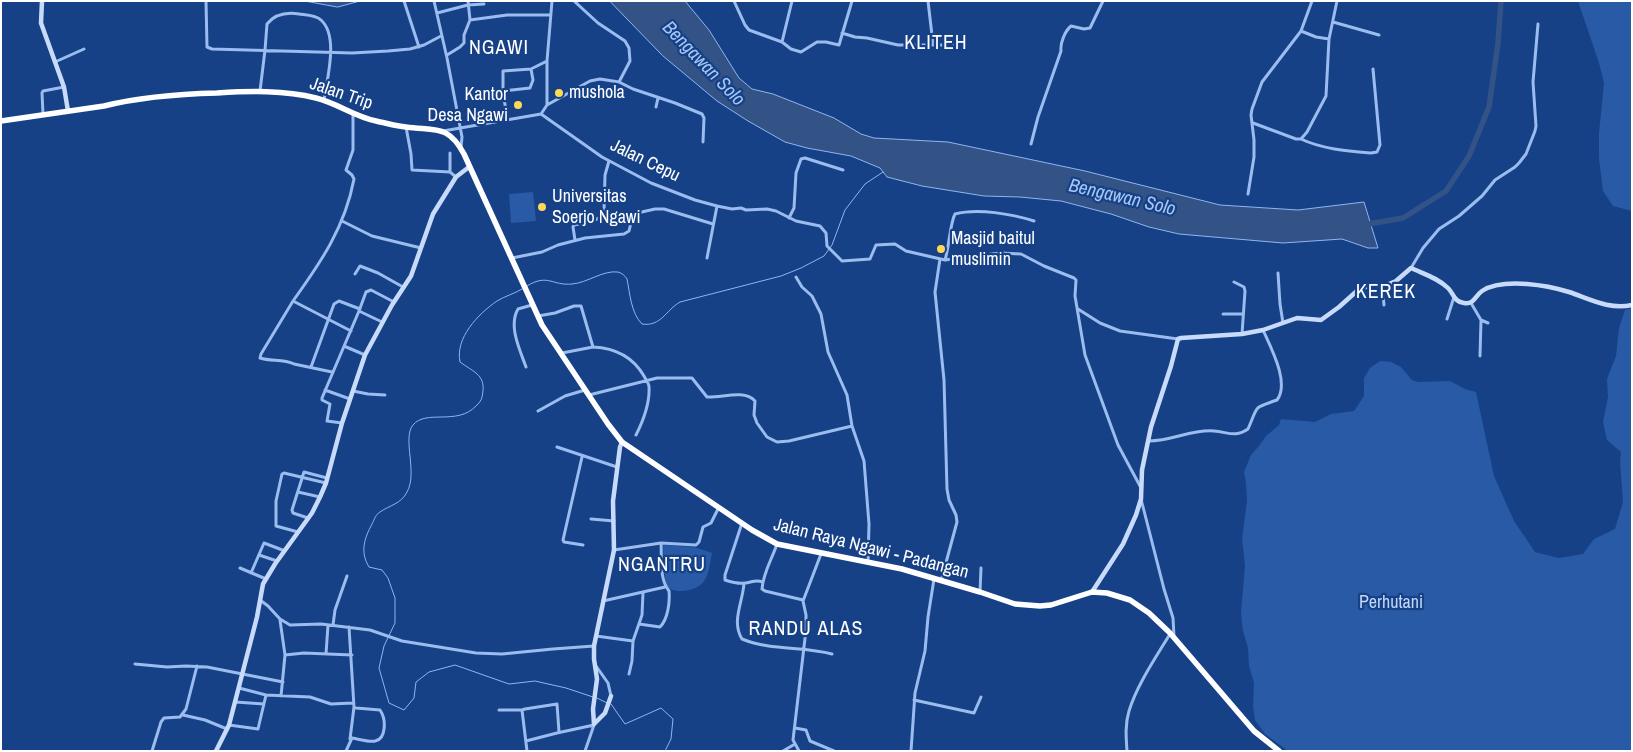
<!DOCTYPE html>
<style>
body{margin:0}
#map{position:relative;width:1633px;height:752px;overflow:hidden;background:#164187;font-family:"Archivo Narrow",sans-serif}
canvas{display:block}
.frame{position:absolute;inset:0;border:2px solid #fff;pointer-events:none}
</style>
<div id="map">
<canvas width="1633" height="752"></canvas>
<div class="frame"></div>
</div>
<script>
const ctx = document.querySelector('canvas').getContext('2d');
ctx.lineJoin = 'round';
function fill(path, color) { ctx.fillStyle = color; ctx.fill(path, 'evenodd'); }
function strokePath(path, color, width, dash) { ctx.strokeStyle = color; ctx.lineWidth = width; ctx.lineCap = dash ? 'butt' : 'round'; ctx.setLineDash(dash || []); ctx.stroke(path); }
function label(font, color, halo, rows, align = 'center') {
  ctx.font = font + ' "Archivo Narrow",sans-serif'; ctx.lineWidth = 4.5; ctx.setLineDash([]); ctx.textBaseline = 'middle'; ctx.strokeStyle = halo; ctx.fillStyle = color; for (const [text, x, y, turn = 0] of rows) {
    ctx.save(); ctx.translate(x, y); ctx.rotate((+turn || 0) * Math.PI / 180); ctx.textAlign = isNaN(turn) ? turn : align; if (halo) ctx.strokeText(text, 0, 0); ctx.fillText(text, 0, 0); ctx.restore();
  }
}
const green = new Path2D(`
 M1578,1H1632V211L1613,206L1603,191L1599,159V133L1604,83L1599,63Z
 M533,192L536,221L511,223L509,194Z
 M1632,308V751H1288L1265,734L1255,720L1253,707L1254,683L1249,666L1248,648L1243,631L1241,613L1245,565L1242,539L1247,501L1246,483L1244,472L1251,455L1259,446L1266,436L1279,425L1281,419L1315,422L1331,414L1354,411L1364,396V378L1370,368L1380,361L1391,362L1401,367L1412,380L1418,382L1450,381L1465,389L1476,392L1494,476L1514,521L1535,552L1559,558L1583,554L1594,539L1615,529L1623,502L1620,461L1621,452L1607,440L1603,422L1608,397L1607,379L1616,356L1619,328L1625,310Z
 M663,545L694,547L712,553C708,574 708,589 682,591C677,591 672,591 668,587C663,579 664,555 663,545Z`);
const water = new Path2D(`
 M305,1H360L338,7Z
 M610,1H685L709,30L739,78L752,89L773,94L834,118L861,134L874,138L948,142L1085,171L1220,205L1298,210L1364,202L1378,248H1368L1342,239L1283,243L1179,234L1149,227L1111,214L1061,201L1020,197L984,196L922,186L887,177L880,168L851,156L807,148L785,142L748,121L717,101L663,56Z`);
const stream = new Path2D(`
 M527,286C548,273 552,286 572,284C587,283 603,270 618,272C622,273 625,276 627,279C630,294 631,313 642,324C661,327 666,310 680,302L781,276L801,268L824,256L832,245L845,210L865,184L883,172
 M522,289C514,294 505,296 497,301C478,314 455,338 460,362C475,373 487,375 482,397C481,401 479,403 476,406C457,426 426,409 413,425C402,438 418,473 407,492C401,504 390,505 380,512C376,514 374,520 372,524C364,539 360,552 369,567L382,570L388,578L395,598V623L384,646L379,668L389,703L404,710L414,698L416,682L429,672L455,665L509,684L535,681L566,688L593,697
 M597,698L607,703
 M611,704L625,724L661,708L673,719L671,739L665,751`);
const river = new Path2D(`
 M1363,225L1403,218L1446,191L1469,156L1489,107L1498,43L1501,1`);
const street = new Path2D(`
 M206,1L207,47L212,49L352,53L388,51L410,49L424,45L441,36
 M404,1L419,47
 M434,1L447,58L462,137L461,147
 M574,1L598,23L625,41L629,48L630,61L619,82
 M734,1L745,25L749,30L782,42L791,49L801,52L817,42H826L839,45L852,1
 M928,1L933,44
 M437,13L468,5L484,4
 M470,20L507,15H550
 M1333,22L1379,35
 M1301,31L1316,37L1329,39L1337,1
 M842,33L855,37L867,38L898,45H955
 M782,42L792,1
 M447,55L460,47L464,43V35L470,20L468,1
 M55,62L84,49
 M260,91L265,50L267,24C275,14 286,12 299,14C306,15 316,15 321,20C339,36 327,79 324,100
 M503,91L530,88L533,80L531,69
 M547,105V61L552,1
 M656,107L658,98
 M43,114L42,93L43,91L64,87
 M541,114L547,105L590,81L600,79L619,82L633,89L675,103L702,114L704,118L703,142
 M508,120L503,94V71L531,69L547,61
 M1253,123L1296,139H1301L1307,132L1326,96L1329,39
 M406,127L411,154L412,170L450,172L456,177
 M443,131L541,114L602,157L651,183L695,200L717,206L732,209L741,208L746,210L767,209L776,211L796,221L820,226L826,233L827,246L842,261L870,259L876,245L895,244L906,251L945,260L1000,253L1021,254L1044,266L1074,278L1076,280L1075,296L1085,355L1118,445L1140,486
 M1301,139C1322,149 1347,151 1371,153L1377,152L1380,145L1373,69
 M1031,144L1038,117L1061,51C1060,43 1065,31 1071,26L1084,29L1090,28L1103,1
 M450,153V172
 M1248,194L1254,157V140L1251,115L1252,109L1262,82L1301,31L1312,1
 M789,218L794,208L796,173L801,159L805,158L843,170
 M342,221L372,236L421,248
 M575,240L573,227L574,225L592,221L599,218L604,212L605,175L609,161
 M512,258L542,252L558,245L585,238L624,234L629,231L633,214L655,209H664L713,224
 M707,258L717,206
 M940,259L935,292L944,380L947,489L949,500L956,515L957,522L941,581
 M945,260C949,248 950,223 955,214C978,208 1012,214 1034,221
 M1411,268L1423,248L1439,229L1459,216L1482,196L1495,180L1515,167L1519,163L1526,154L1535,131L1536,126L1533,82L1538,24
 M1278,273L1280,304L1283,323
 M355,274L360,266L378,273L403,287
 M796,277L802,287L812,296L821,314L828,352L847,395L852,426L864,461L869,524L868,562
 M1234,282L1244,287L1245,291L1242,334
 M1382,285L1384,305
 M293,301L261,354L260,358C271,362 283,358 294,364L332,372
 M1471,303L1481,320L1488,323
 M1078,309L1100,323L1120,331L1178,339
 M359,311L382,322
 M1223,314H1243
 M538,316L555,313L574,306H581L593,347C615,348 633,357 644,376C646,380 649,383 649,387C650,403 643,421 636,435
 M1447,319L1454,297
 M351,331L293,301C321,262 345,227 354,179L352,175L346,170L353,150V114
 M344,346L365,355
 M562,353L593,347
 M1480,356L1481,320
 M311,367L334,304L339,301L360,309
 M526,367C520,350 508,326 518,309L532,305
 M325,390L350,399
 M353,391L368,394L385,395
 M589,395L657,378H692L707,397C722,398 744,389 755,401L754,415L757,423L767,437L777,442L789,441L852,426
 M538,411L565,396L585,390
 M342,423L327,421L330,404L322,400V398L359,311L366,292L371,290L394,302
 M1149,441C1172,441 1192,429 1214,431C1228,432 1235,438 1248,429C1259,404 1252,409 1277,400C1290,383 1271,348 1263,330
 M557,447L617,467
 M582,457L563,540L564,542L583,545
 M298,492L320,497
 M1141,499L1164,589L1173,618L1174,636
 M308,518L293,513L292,510L304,472L327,478
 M591,519L614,521
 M742,523L725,575V580C731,582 740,584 746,583C753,582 755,579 763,582
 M298,532L276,526V501L282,474L284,473L326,483
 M777,544C772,559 763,573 762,589L765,591L803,600
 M614,550L661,543L696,545L699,542L703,527L711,523L719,507
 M259,555L277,561
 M240,568L266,579
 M251,573L264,543L285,551
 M744,583C743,602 731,621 742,639C771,651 803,646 832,654
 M980,592L981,568
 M260,600L268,606L280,619L290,625L321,624L370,630L402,641L476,653L502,654L553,649L594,646
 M603,601L665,587
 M280,620L285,655L281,696
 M639,624L660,627C668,619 670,602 669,591C659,578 662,560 661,543
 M333,625L335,610L347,576
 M596,636L633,641
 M326,654L328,625
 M285,655L304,653L352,655
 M135,664L167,667L186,666L207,667L283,682
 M596,666L608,683L611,696
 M629,674L632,661L633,641L642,615L643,593
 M239,688L266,695L310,697L331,704L353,703
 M914,700L974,713L981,697
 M235,702L264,704
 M499,710H522
 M183,715L205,720L227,729
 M229,725L258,729L266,695
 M795,728L806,730L810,741L834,751
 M350,739L354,707
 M526,741L557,733L594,725
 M152,751L161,722L164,718L180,717L186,709L197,666
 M346,751L352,738C365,740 382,748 384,729C385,722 384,716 380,710L356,708L354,707L349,627
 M527,751L522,710L525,709L557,704L559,732
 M585,751L594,725
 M783,751L795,744
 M799,751L793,740L806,630V615L803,601L821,554
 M911,751L915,693L925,651L928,617L934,579
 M1127,751C1126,737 1125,724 1129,711C1137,685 1156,657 1170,634`);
const secondary = new Path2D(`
 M42,1L41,23L64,87L68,111
 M1092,592L1123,544L1136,515L1141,499L1142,470L1151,427L1171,366L1178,339L1181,338L1242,334L1263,330L1297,318L1321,320L1339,307L1358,290L1365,287L1389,284L1396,281L1411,268C1424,274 1438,278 1448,288C1454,294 1454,302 1464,303C1474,305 1475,296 1482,291C1494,283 1513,283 1527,284C1540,285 1556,288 1569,292C1590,299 1609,310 1632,305
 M594,724L593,709L597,679L594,659V646L614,550L613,501L620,447L622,442
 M594,724L605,713L611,696
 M216,751L229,725L257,617L263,584L275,564L312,513L320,497L326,483L342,423L365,355L392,305L411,276L433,214L456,177L469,167`);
const highway = new Path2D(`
 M1,121L104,106C140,97 179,94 217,93C250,91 284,90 316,98C337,103 355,117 376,121C386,123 396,126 406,127C435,131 448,124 464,154L542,325L608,424L622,442L752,530L777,544L902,569L980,592L1015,604L1040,606L1051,605L1092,592L1107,593L1130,600L1149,613L1170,633L1254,731L1279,751`);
const markers = [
 [559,93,5,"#ffd858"],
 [518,105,5,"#ffd858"],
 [542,207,5,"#ffd858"],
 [941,249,5,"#ffd858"]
];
const poiNames = [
 ["mushola",569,93],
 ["Kantor",508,95,"right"],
 ["Desa Ngawi",508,116,"right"],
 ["Universitas",552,197],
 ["Soerjo Ngawi",552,218],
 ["Masjid baitul",951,239],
 ["muslimin",951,260]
];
const streetNames = [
 ["Jalan Trip",341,94,19],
 ["Jalan Cepu",645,161,26],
 ["Jalan Raya Ngawi - Padangan",871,549,14]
];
const parkNames = [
 ["Perhutani",1391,603]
];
const waterNames = [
 ["Bengawan Solo",703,64,46],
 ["Bengawan Solo",1122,198,13]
];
const quarterNames = [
 ["KLITEH",936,44],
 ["NGAWI",499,49],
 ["KEREK",1386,293],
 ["NGANTRU",662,566],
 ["RANDU ALAS",806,630]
];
fill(green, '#285aa5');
fill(water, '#335387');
strokePath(water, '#8eb6f1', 1);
strokePath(stream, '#8eb6f1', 1);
strokePath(river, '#335387', 5.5);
strokePath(street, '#9bbcee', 3);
strokePath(secondary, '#c9dbfa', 4.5);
strokePath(highway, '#fff', 5.5);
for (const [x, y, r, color] of markers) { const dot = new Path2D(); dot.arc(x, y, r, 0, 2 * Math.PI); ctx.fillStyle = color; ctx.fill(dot); strokePath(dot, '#164187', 2); }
label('18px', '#fff', '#164187', poiNames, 'left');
label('18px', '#fff', '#164187', streetNames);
label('18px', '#c1d8fa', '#164187', parkNames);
label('italic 19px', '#a7c7f6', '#164187', waterNames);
ctx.letterSpacing = '1px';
label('20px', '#fff', '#164187', quarterNames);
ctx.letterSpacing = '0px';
</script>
